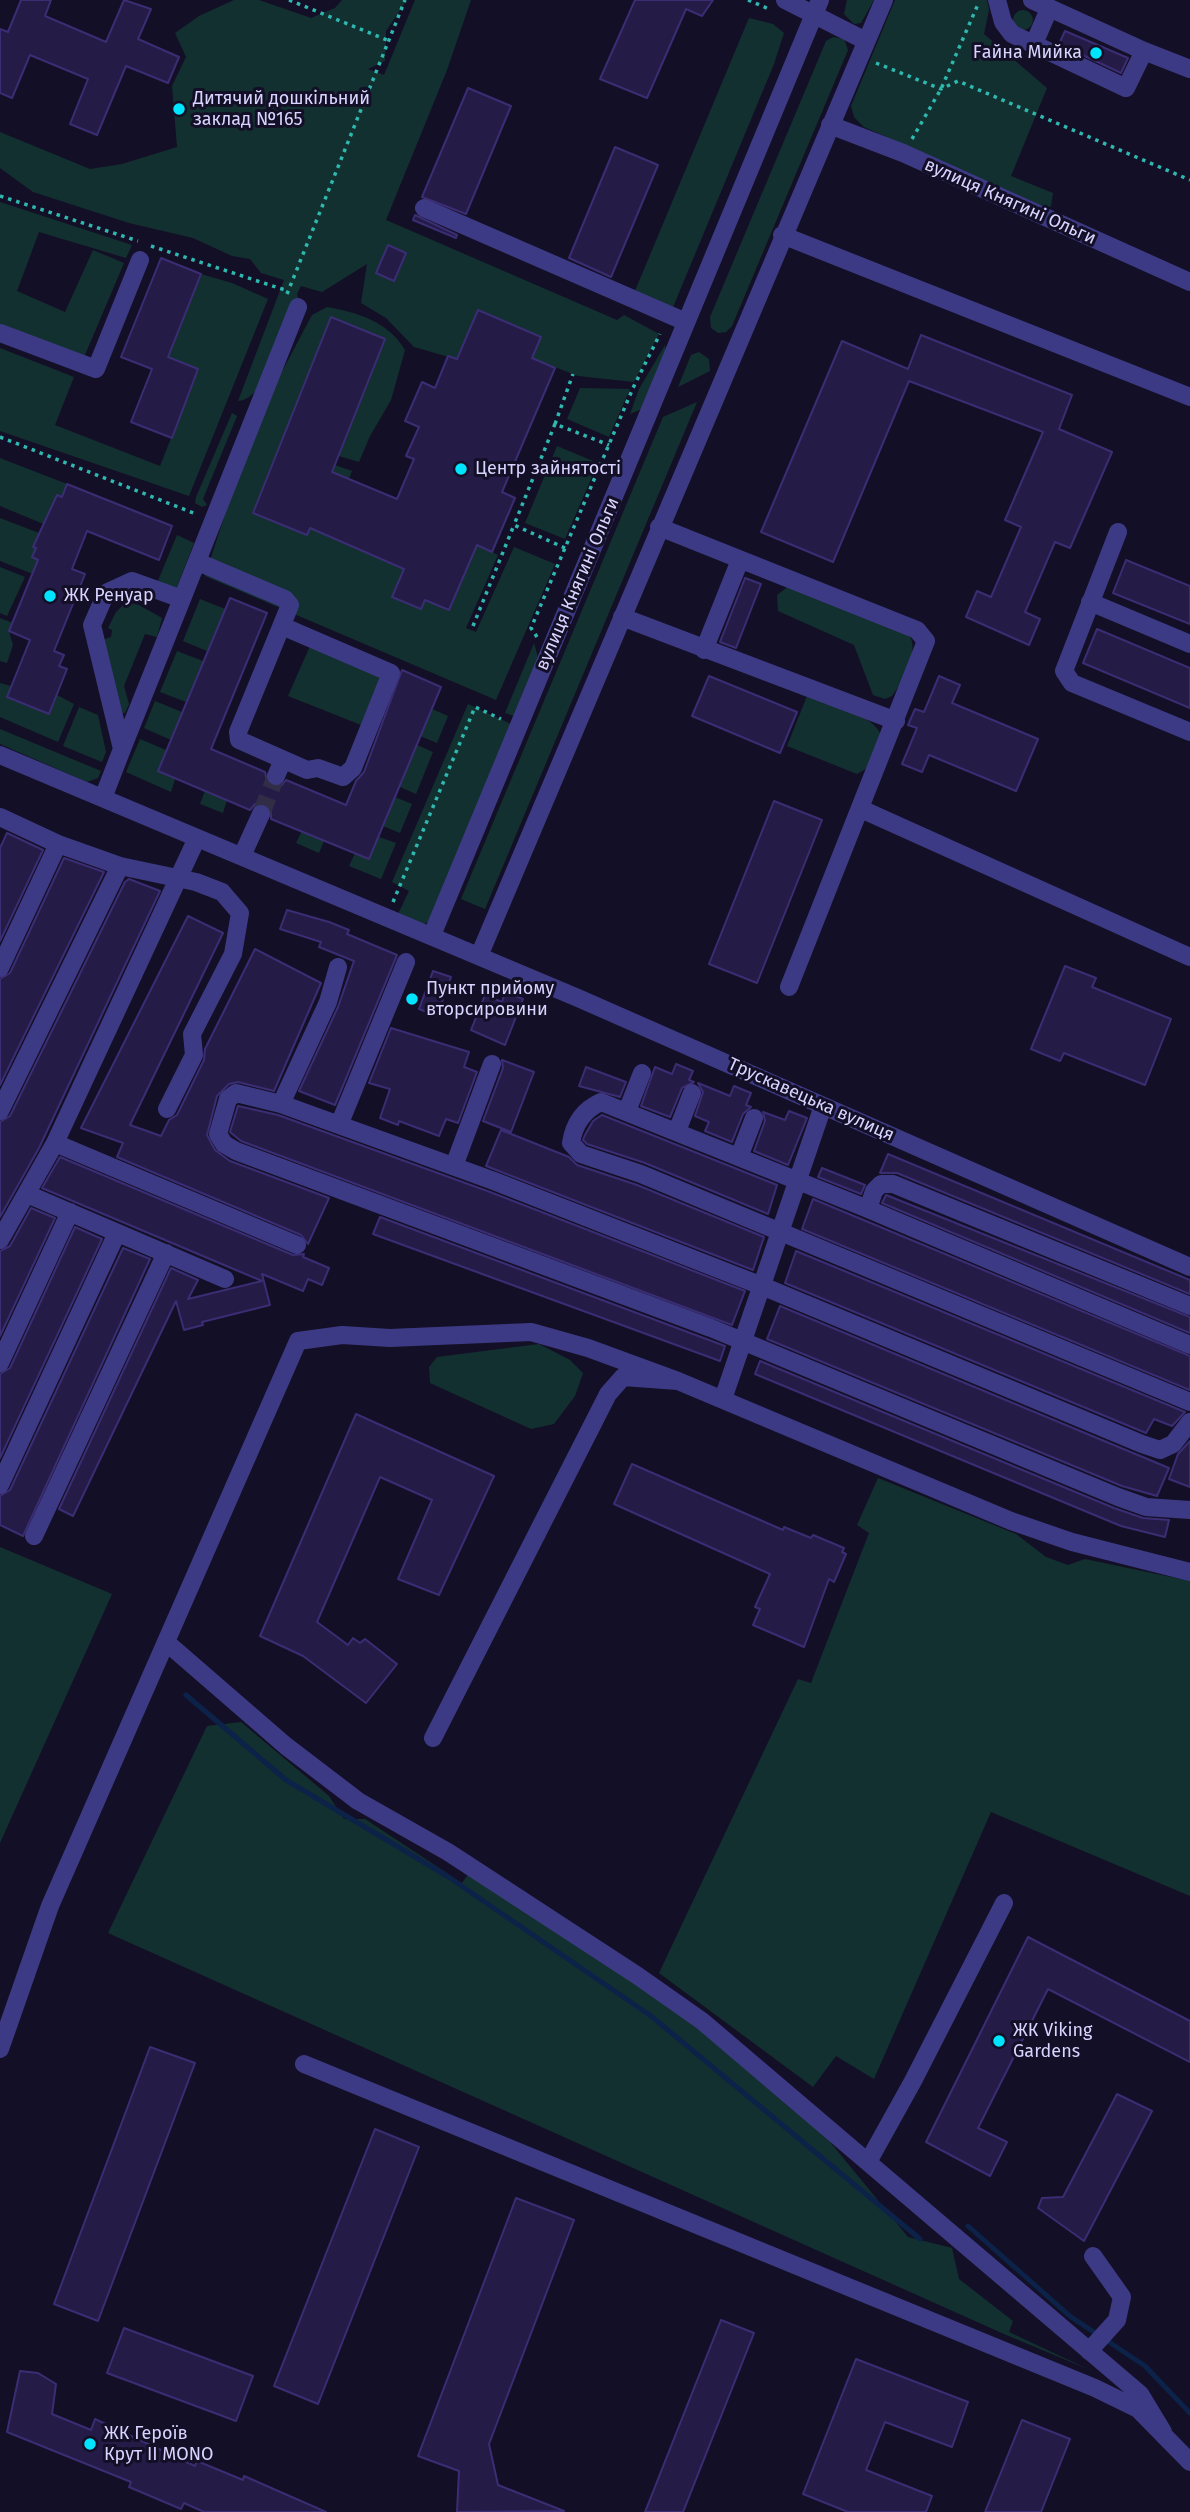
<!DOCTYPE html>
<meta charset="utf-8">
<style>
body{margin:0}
canvas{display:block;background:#130f26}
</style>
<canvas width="1190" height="2512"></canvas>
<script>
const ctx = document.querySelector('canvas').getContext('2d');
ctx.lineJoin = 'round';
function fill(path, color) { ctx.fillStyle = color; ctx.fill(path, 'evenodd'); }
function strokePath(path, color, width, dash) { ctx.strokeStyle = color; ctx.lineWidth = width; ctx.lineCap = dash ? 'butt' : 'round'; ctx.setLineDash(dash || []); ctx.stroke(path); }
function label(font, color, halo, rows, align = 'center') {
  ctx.font = font + ' "Fira Sans",sans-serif'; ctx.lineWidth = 6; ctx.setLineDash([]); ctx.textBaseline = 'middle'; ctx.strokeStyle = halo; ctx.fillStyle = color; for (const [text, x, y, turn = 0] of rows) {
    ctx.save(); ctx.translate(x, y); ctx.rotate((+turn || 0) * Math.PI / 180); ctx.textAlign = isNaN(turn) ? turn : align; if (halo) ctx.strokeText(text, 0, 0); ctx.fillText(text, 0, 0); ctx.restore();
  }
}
const green = new Path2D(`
 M234,0H259L311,18L335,8L342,0H407L386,31L385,61L368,69L384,75L415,0H471L447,70L386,220L617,320L624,315L659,334L634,382L578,376L532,358L541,337L478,310L456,359L414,347L386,318L361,303L367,264L322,292L301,286L297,294L299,301C289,325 267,400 238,401L284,280L261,273L250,259L232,256L193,238L129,223L33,192L0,168V132L90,169L122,164L177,147L172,86L186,57L175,33L199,16Z
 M847,0H874L861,23L854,24L844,14Z
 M895,0H987L989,10L984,34L1047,88L1011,176L1053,193L1051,206L1047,208L864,127L854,117L851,106Z
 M1013 20a10 10 0 1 1 20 0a10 10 0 1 1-20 0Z
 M749,18L773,24L784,33L774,64L671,312L632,298Z
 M833,37L844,39L848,50L732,326L726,332L718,333L711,328L710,317L826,41Z
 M0,202L132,245L126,258L39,232L17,291L65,312L93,250L124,263L82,362L0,330Z
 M201,274L232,283L268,299L189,496L0,431V348L74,377L55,425L160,466L198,370L168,357Z
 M327,307C357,312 389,322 405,350L391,400L370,436L359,462L339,456L335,465L352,471L326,535L404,569L392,597L420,609L425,600L449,610L477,545L498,555L466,628L476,632L514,547L555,564L496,700L205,576L242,462L277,381L312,315Z
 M665,345L668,362L649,406L630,414L639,389Z
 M699,352L709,359L710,371L678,387L691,355Z
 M580,388L630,389L609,437L567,419Z
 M697,402L485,909L461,899L663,417Z
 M232,413L237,416L203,499L207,505L202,507L195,503L196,497Z
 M557,446L598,463L565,539L525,523Z
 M0,458L67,484L62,497L56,495L46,525L0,506Z
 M0,518L39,533L32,557L38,560L33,574L0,561Z
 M177,535L194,543L175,592L157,583Z
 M0,567L25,577L7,616L0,613Z
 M789,586L908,633C921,649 903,681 892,696L885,699L873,695L854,645L778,611L777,595Z
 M200,599L225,609L207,651L183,641Z
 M126,602L139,605L162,618L157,637L145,634L124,686L129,704L125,713H120L103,650L105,639L111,637L112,630L108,628L116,612Z
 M0,618L13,623L9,631L13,645L7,663L0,661Z
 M534,643L540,664L517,717L505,713Z
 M310,646L381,678L361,725L288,696Z
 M177,651L203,661L186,702L160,692Z
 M0,683L11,686L7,698L48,714L57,695L74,704L58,742L0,717Z
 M807,696C829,705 874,713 882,737L869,767L857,774L787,746Z
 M155,701L182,712L171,740L144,728Z
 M468,704L513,725L436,918L422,925L398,914L409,891L392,882Z
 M79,707L98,715L106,752L102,762L63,746Z
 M432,709L448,716L437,743L420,736Z
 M0,729L101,771L98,778L87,782L0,744Z
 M140,739L166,750L158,771L175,779L171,792L126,772Z
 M417,745L433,752L416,794L400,787Z
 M205,791L227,800L223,813L200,804Z
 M395,797L412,804L400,833L383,826Z
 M302,831L324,841L319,853L296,843Z
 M379,837L396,843L381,879L349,866L355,853L369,859Z
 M539,1344L570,1360L583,1373L575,1396L554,1424L531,1429L430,1383L429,1367L437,1357Z
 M878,1478L1016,1534L1046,1557L1068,1565L1085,1559L1190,1581V1896L991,1812L874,2079L836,2056L813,2087L659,1973L798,1679L811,1683L869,1533L857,1525Z
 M0,1547L112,1594L0,1843Z
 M241,1722L329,1796L344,1819H365L462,1883L469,1873L698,2026L826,2137L908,2237L952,2248L959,2279L1013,2321L1009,2332L1090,2370L1004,2334L108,1933L207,1726Z`);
const stream = new Path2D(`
 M186,1695L286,1780L447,1876L651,2016L920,2239
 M968,2226L1071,2317L1097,2334
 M1106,2340L1145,2366L1190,2413`);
const building = new Path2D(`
 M21,0H51L45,16L106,42L124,0L151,9L138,39L179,57L168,83L126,66L97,135L70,124L88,79L30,55L12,98L0,93V29L8,32Z
 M635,0H713L702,16L686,9L647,98L600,79Z
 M1065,31L1128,58L1121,73L1059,44Z
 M468,88L511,106L466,214L422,197Z
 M615,147L658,165L611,277L569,258Z
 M415,215L457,235L456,238L413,220Z
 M388,245L406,253L394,281L376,273Z
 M161,258L201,274L168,357L198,369L172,438L131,422L152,369L121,357Z
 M478,310L541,337L532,358L555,368L502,492L515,498L492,552L477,545L449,610L425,600L421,609L392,597L404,569L310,528L307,535L253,513L331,317L385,339L332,472L397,499L414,459L406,456L419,427L405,421L422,382L435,388L448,356L457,359Z
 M921,335L1072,395L1059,429L1112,452L1070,548L1055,542L1025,612L1040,619L1029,645L966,617L977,591L991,597L1021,527L1005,520L1043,432L909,381L833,562L761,532L842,341L908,369Z
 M67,484L172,526L159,560L87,531L72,569L85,574L54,651L64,655L59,666L67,669L49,714L7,697L30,640L9,631L38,560L32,557L36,548L33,547L57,495L62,497Z
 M1126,560L1190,586V624L1113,593Z
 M745,578L761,584L736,648L720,642Z
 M230,598L267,613L211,749L265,772L267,782L272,787L282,785L286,780L346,805L356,781L364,772L402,670L441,687L369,859L271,819V808L265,803L255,804L250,810L158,771Z
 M1097,629L1190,668V708L1083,663Z
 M709,676L797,712L780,753L692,716Z
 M939,676L960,685L952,703L1038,739L1016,791L929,755L922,772L902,764L917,728L908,725L915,709L924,712Z
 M774,801L822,820L757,983L709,964Z
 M7,833L43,850L0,941V848Z
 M64,858L104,872L0,1085V979L10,973Z
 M129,879L160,891L39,1148L0,1217V1122L10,1116L125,882Z
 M287,910L329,922L349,930L347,934L397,955L335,1105L299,1091L338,1007L354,961L319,947L321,942L280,929Z
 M188,916L223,933L130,1125L161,1136L169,1120L177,1115L204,1060L205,1049L255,949L321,983L274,1091L238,1082L229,1084L217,1096L207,1135L215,1150L230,1161L329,1198L308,1244L301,1235L117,1157L123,1143L81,1128Z
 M1065,966L1096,978L1092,987L1171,1019L1145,1085L1064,1053L1060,1061L1031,1049Z
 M433,971L451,977L437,1016L419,1009Z
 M505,992L523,999L505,1045L471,1030L485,995L502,1002Z
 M391,1028L469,1052L464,1067L477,1072L458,1123L446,1119L439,1136L399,1121L398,1125L380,1118L390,1089L369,1083Z
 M502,1060L534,1072L511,1132L483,1121L503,1068Z
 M676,1064L693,1071L689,1080L694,1082L682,1088L670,1117L641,1106L655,1067L672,1074Z
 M586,1067L626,1082L620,1097L579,1086Z
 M698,1083L730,1096L734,1086L751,1093L746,1105L751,1107L743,1114L732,1142L705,1131L709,1122L695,1116L703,1092Z
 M238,1106L278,1115L490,1192L745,1291L732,1325L241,1141L230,1132Z
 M789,1111L807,1118L788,1165L754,1151L765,1121L763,1112L785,1120Z
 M602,1115L777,1185L768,1214L645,1163L587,1144L583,1140L585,1135L593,1121Z
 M501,1130L569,1157L577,1165L637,1185L764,1237L753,1270L486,1166Z
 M888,1154L1190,1280V1294L897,1173H880Z
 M60,1157L293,1255L304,1254L303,1257L329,1268L322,1285L308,1279L303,1291L262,1274L270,1305L202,1322L203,1325L184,1330L176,1301L73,1516L59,1509L171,1268L198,1280L188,1299L262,1281L42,1188Z
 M822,1168L865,1185L861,1194L818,1177Z
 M886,1195L1190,1317V1333L882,1203Z
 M813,1199L1190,1356V1390L802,1229Z
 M31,1208L55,1218L0,1336V1251L10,1246Z
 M380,1217L725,1346L720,1361L373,1234Z
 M75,1227L102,1239L0,1458V1374L10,1368Z
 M123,1248L150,1259L23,1536L0,1525V1496L10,1490Z
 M796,1251L1185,1412L1172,1426L1154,1419L1146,1433L785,1283Z
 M780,1306L1169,1468L1157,1496L1122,1486L767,1339Z
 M760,1361L1114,1508L1143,1518L1169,1520L1165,1537L1121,1526L755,1374Z
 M356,1414L494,1476L439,1595L398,1579L432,1500L380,1477L317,1622L348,1645L353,1638L360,1643L365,1639L397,1664L366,1703L303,1656L260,1636Z
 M1190,1441V1487L1169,1479L1178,1454Z
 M632,1464L783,1530L784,1527L811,1538L813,1535L844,1548L842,1552L846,1554L834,1582L829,1579L804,1647L753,1625L760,1609L755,1607L770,1574L614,1504Z
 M1028,1937L1190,2021V2062L1048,1989L978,2128L1007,2142L990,2176L926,2142Z
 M150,2047L195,2063L98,2321L54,2304Z
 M1117,2094L1152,2111L1084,2241L1038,2208L1042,2198L1063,2197Z
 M375,2129L419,2147L318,2404L274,2386Z
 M516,2198L574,2220L489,2444L498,2485L564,2511L457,2512L459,2471L418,2456Z
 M721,2320L754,2333L683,2512H645Z
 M124,2328L253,2376L236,2421L107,2373Z
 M856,2359L968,2402L952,2447L885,2422L866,2470L932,2496L926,2512H848L803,2494Z
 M20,2371L38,2373L56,2384L52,2414L91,2430L95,2419L195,2466L197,2461L243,2480L244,2476L326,2512H204L184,2503L181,2509L129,2487L131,2482L7,2432Z
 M1022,2420L1070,2439L1041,2512H985Z`);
const minorTunnel = new Path2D(`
 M261,814L276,776`);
const path = new Path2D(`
 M289,0L387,40
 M748,0L769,9
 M876,63L941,89L958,81L1190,180
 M912,139L941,89L979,2
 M0,196L138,241
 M151,246L288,291
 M287,294L405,0
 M555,424L573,374
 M0,437L196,514
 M565,548L514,525L555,424L609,445
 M473,626L514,525
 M537,637L531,628L633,388L660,334
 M393,902L475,707L501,719`);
const minor = new Path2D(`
 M785,0L864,40
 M997,0L1003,22L1012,34L1126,88L1144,51
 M1032,0L1144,51L1190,69
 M1033,46L1049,9
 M830,125L903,153L1190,282
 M424,208L686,322
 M782,235L1190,397
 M0,333L96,369L140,260
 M659,527L917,630L926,641L789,987
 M1118,532L1064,671L1072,683L1190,732
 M198,562L285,599L290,605L238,732L239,740L307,770L318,768L343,777L353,768L391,673L282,626
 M1090,602L1190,644
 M622,617L896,721
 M704,650L740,560
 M122,749L182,599
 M0,755L578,998L1190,1267
 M276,776L283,760
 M103,798L122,749L92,625L106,593L132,581L182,599L298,307
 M861,809L1190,957
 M0,817L58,844L120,866L196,882L222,892L240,913L233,954L192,1034L194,1055L167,1109
 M242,856L261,814
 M432,935L820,0
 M479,956L884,0
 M338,967L328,1002L281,1104L494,1181L762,1286L1142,1444L1160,1450L1173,1444L1190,1422
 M0,968L58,844
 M281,1104L236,1093L228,1099L218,1134L224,1144L236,1151L711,1328L1118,1497L1146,1507L1190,1510
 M0,1111L120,866
 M627,1111L642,1073
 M339,1125L406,962
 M677,1131L692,1093
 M55,1143L297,1245
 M739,1157L754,1118
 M454,1166L492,1064
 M27,1194L225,1279
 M868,1209L601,1102C583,1110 574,1124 571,1143L581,1154L641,1174L1190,1402
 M0,1240L55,1143L197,838
 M1190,1306L893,1184H881L874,1191L868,1209L1190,1345
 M0,1363L70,1212
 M723,1399L823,1106
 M0,1485L117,1233
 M34,1536L166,1253
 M166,1642L286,1746L358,1801L448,1852L638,1976L702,2021L1140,2394L1163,2432
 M433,1738L608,1394L623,1377L678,1381L1011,1521L1072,1542L1190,1572
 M0,2049L50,1906L298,1341L342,1335L390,1338L531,1332L588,1348L678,1381
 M304,2064L1095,2388L1138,2409L1190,2462
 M868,2162L913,2081L1004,1903
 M1089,2351L1117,2320L1122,2297L1093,2256`);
const markers = [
 [1096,53,7,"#00e5ff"],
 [179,109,7,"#00e5ff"],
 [461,469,7,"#00e5ff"],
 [50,596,7,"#00e5ff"],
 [412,999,7,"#00e5ff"],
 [999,2041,7,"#00e5ff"],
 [90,2444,7,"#00e5ff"]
];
const poiNames = [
 ["Fайна Мийка",1082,53,"right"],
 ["Дитячий дошкільний",193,99],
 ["заклад №165",193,120],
 ["Центр зайнятості",475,469],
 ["ЖК Ренуар",64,596],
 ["Пункт прийому",426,989],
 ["вторсировини",426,1010],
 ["ЖК Viking",1013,2031],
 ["Gardens",1013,2052],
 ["ЖК Героїв",104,2434],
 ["Крут ІІ MONO",104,2455]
];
const streetNames = [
 ["вулиця Княгині Ольги",1010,202,24],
 ["вулиця Княгині Ольги",578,584,-67],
 ["Трускавецька вулиця",811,1100,24]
];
fill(green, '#12302f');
strokePath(stream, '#0c2248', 5);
fill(building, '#241b47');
strokePath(building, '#3b2d73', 2);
strokePath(minorTunnel, '#312d47', 18, [18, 9]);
strokePath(path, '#2fb8b0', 3.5, [3.5, 5]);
strokePath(minor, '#3d3a85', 18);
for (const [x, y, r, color] of markers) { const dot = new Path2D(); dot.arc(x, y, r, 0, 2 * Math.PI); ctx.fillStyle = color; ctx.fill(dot); strokePath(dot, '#130f26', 2.5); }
label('18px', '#d9d4ff', '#130f26', poiNames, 'left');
label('18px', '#d9d4ff', '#130f26', streetNames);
</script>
